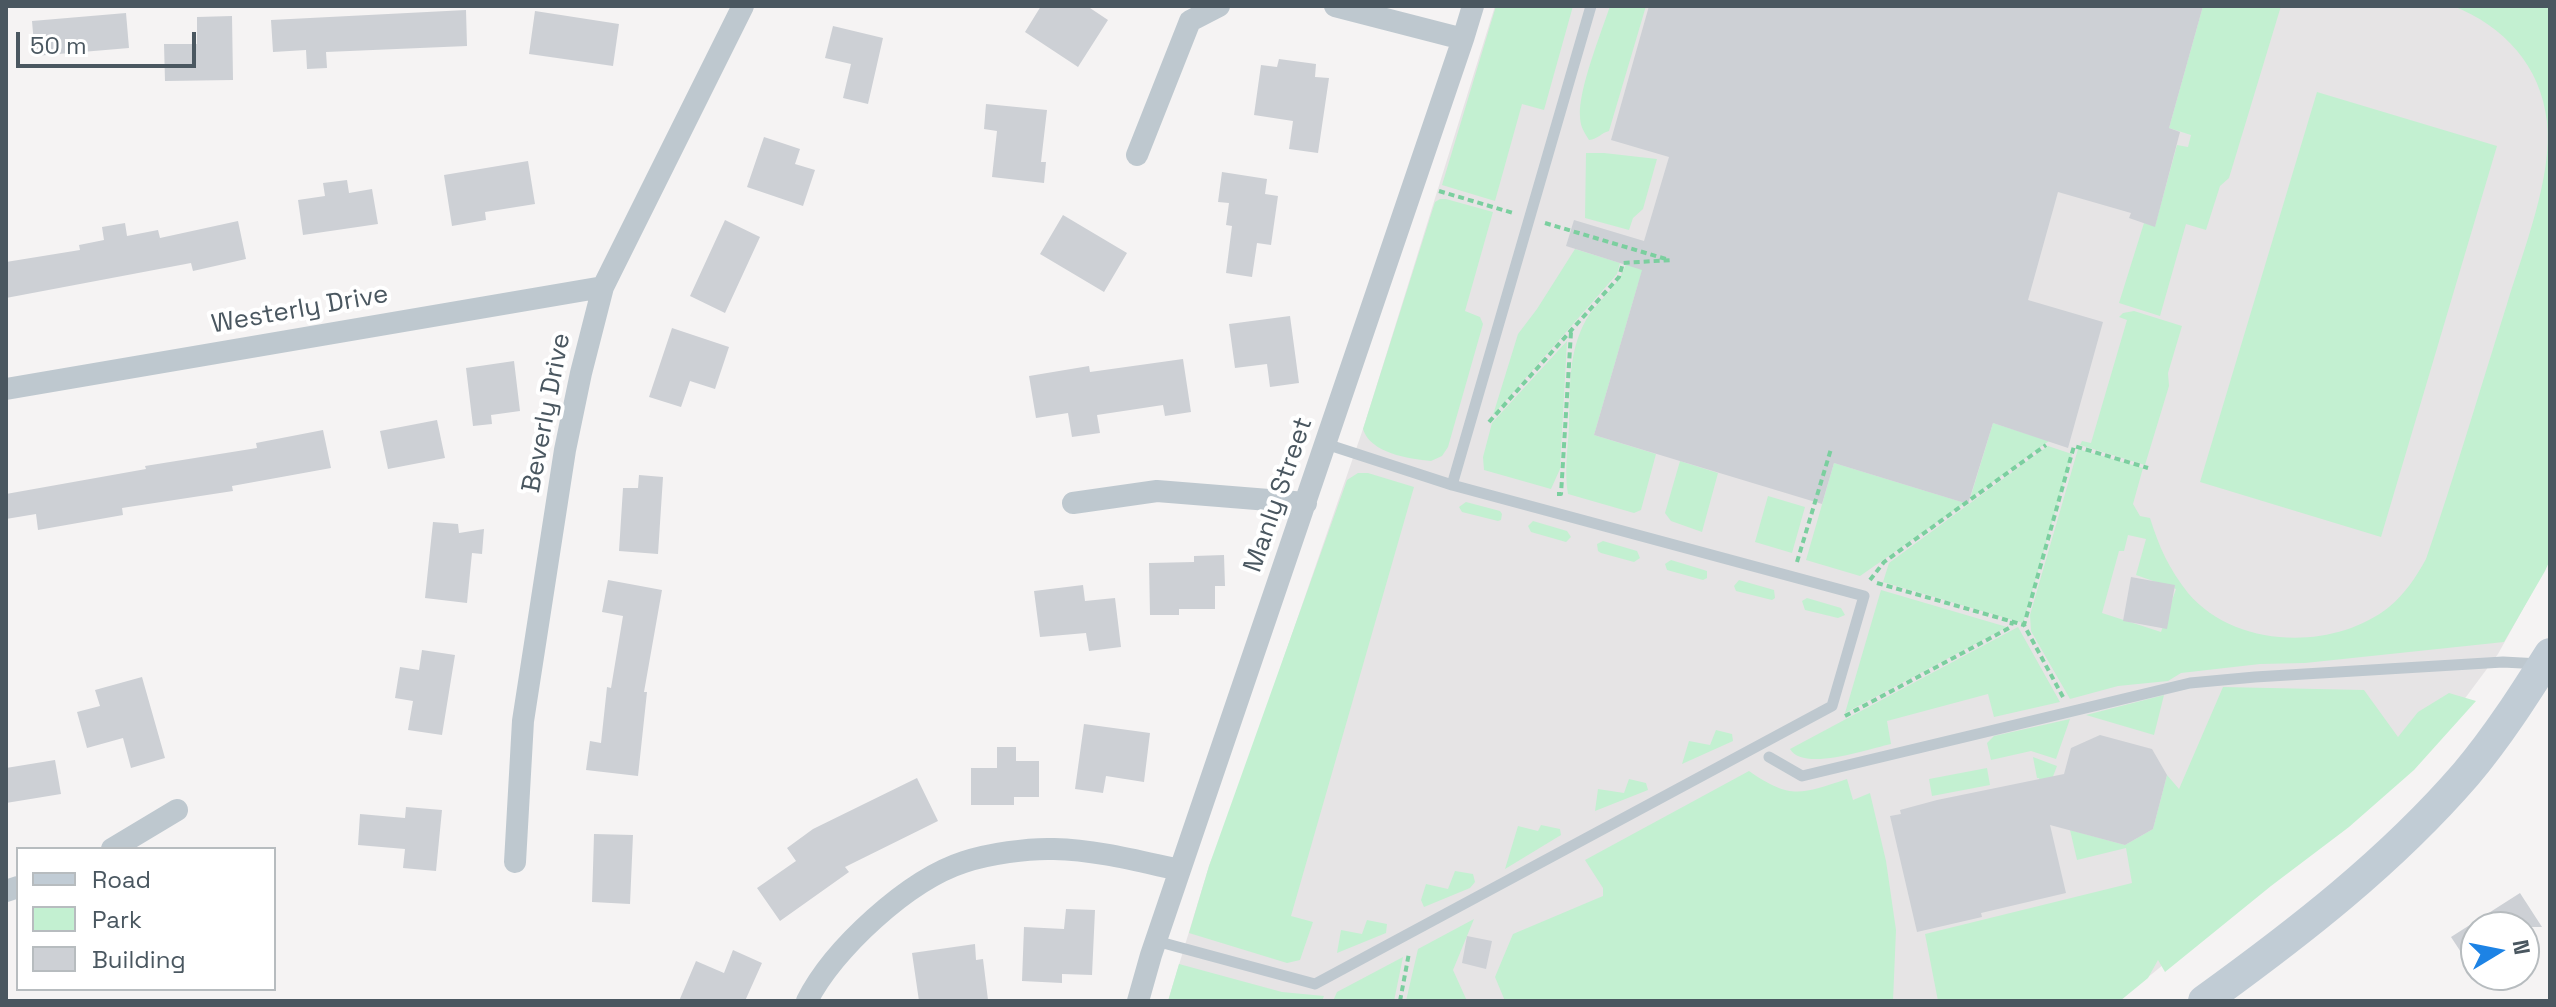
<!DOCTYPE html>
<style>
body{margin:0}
#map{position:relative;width:2556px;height:1007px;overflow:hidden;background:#f5f3f3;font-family:"Space Grotesk",sans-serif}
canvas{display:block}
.frame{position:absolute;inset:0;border:8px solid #4a5760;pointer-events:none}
.legend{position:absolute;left:16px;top:847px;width:260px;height:144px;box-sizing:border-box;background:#fff;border:2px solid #b7bcbf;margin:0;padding:10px 14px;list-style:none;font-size:24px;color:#4a5760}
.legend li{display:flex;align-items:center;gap:16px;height:40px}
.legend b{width:40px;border:2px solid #b7bcbf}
.north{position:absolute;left:2460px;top:911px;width:80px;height:80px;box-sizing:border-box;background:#fff;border:2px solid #b7bcbf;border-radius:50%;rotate:80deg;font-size:22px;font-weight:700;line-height:32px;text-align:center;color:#4a5760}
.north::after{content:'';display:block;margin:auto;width:28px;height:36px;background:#1d83e5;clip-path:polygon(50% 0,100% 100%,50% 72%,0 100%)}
.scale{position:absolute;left:16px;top:32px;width:180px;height:36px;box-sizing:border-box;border:4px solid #4a5760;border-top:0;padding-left:10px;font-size:24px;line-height:28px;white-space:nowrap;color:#4a5760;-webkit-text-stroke:6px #fff;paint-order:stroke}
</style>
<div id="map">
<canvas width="2556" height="1007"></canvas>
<div class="frame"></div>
<ul class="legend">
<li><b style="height:10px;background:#c1ccd5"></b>Road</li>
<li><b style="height:22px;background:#c3f0d1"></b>Park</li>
<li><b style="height:22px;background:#cdd0d5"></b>Building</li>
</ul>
<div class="north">N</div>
<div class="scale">50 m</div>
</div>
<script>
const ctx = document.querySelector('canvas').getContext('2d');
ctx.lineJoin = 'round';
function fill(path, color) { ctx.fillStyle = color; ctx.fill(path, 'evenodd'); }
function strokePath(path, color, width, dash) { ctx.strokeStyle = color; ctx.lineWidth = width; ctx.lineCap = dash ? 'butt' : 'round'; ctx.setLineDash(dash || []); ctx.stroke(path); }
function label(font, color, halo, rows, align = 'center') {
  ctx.font = font + ' "Space Grotesk",sans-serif'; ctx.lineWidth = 8; ctx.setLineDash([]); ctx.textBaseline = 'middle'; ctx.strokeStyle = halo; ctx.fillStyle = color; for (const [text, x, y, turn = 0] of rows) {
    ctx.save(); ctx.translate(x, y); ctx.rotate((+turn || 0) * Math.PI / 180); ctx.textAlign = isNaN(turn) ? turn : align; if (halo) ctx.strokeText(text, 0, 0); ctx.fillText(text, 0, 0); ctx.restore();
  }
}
const education = new Path2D(`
 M1495,6H2550V560L2498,654L2466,697L2398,772L2119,1001H1168L1209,866L1231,810L1363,429Z`);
const green = new Path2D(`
 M1496,6H1573L1544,110L1522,104L1495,201L1442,185Z
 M1610,6H1646L1609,131C1601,133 1598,139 1589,140C1584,132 1580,126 1580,116C1578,91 1601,33 1610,6Z
 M2203,6H2281L2229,178L2220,186L2206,230L2186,224L2160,316L2119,303L2144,223L2155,226L2177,145L2188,147L2191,135L2169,128Z
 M2453,6H2550V560L2545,571L2504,642L2305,663L2260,664L2181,673L2168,681L2118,686L2070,699L2031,631L2030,615L2078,449L2143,468L2133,504L2140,516L2150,518C2159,547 2169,569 2188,593C2235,649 2334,651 2389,607C2405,594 2416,577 2426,559C2455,475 2480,389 2507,304C2523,251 2553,177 2547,122C2541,66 2504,26 2453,6ZM2128,535L2146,539L2136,575L2176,589L2161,632L2102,613L2119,551H2124Z
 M2317,92L2497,146L2381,537L2200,482Z
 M1586,153H1604L1657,159L1643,209L1633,218L1629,230L1585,218Z
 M1440,199H1446L1493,212L1465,311L1480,317L1483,324L1448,447L1442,456L1431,461C1409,459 1370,453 1363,429L1435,202Z
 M1575,249L1620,263L1617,274L1493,415L1518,334L1537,309Z
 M1626,264L1667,277L1638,284L1594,435L1656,454L1641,510L1634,513L1568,494C1564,471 1568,448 1569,425C1570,389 1568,352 1586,320C1598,300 1618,288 1626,264Z
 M2134,311L2182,326L2168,373L2169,386L2145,465L2080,445L2082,441L2091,443L2127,320L2119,317L2123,313Z
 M1567,341L1560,469L1551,489L1484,470L1483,457L1492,423Z
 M1993,423L2049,441L1970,499Z
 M2048,446L2072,454L2023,623L1883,582L1889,563Z
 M1680,461L1718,473L1702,532L1671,521L1665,513Z
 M1834,463L1965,503L1860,576L1806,560Z
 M1358,473H1368L1414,487L1291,916L1313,922L1300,960L1287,963L1189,933L1209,866L1347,480Z
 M1768,496L1805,507L1792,553L1755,542Z
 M1466,502L1500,511L1502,514L1501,520L1498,521L1462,512L1459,507Z
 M1533,521L1567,531L1571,537L1566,542L1531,532L1528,526Z
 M1603,541L1637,551L1640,558L1634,562L1601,553L1598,551L1597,544Z
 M1671,560L1704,570L1707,571V578L1703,580L1667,570L1665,564Z
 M1739,580L1774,590L1775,598L1772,600L1736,591L1734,586Z
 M1881,590L2007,627L1845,713Z
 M1807,598L1841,608L1845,615L1838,618L1805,610L1802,601Z
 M2018,627L2060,702L1994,717L1988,694L1887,721L1891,744C1868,749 1803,772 1790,749Z
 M2223,687L2364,690L2398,737L2418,712L2449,693L2476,701L2414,770L2349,827L2271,886L2165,972L2158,960L2148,978L2120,1001H1938L1925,934L2132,883L2126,848L2077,860L2070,830L2125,845L2153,829L2167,775L2179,789Z
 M2164,695L2154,735L2086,715Z
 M2070,719L2056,759L2031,751L1991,760L1987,743L1994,736Z
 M1716,730L1732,734L1733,741L1682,764L1689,741L1710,745Z
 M2033,757L2057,766L2044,800L2039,778H2037Z
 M1987,768L1990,785L1932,796L1929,779Z
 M1749,771C1791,800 1801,794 1847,779L1853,800L1870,793L1886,861L1896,930L1893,1001H1505L1495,977L1513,934L1603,896V888L1585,860Z
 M1629,779L1646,783L1648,790L1595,811L1598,789L1624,793Z
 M1541,825L1560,829L1561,835L1505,869L1518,826L1538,831Z
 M1455,871L1473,874L1475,882L1470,888L1424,907L1421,900L1426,884L1448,889Z
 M1474,919L1453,970L1467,1001H1406L1418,949Z
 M1367,920L1387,924L1386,933L1337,953L1341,930L1362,934Z
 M1403,957L1394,1001H1333L1337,992Z
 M1179,964L1282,992L1324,996L1322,1001H1168Z`);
const building = new Path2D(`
 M1041,6H1087L1108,20L1078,67L1025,32Z
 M1649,6H2203L2169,128L2180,132L2155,227L2129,218L2131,213L2058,192L2028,300L2103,322L2068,448L1993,423L1968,504L1834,463L1822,504L1594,435L1642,270L1566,246L1574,220L1644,241L1669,157L1611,140Z
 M466,10L467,46L326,52L327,68L307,69L306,50L273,52L271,20Z
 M535,11L619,24L613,66L529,54Z
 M126,13L129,48L35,56L32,21Z
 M232,16L233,80L165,81L164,44H197V17Z
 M833,26L883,38L868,104L843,98L851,64L825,58Z
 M1279,59L1316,64L1315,77L1329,78L1318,153L1289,149L1293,121L1254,115L1261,65L1277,67Z
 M986,104L1047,110L1041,162H1046L1044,183L992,177L997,131L984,129Z
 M764,137L800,149L795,164L815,170L803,206L747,187Z
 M528,161L535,204L485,212L486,220L452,226L444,175Z
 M1222,172L1267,179L1265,194L1278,196L1271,245L1257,243L1252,277L1226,273L1232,226L1226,225L1229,203L1218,202Z
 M347,180L349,193L372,189L378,224L303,235L298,200L325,196L323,183Z
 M1063,215L1127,253L1104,292L1040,254Z
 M725,220L760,237L725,313L690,296Z
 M238,221L246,259L193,271L191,263L6,298V262L80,250L79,245L104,240L102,227L125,223L127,236L158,230L160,238Z
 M1290,316L1299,383L1270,387L1267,364L1235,368L1229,324Z
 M672,328L729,347L715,389L690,381L681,407L649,397Z
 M1183,359L1191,412L1165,416L1163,405L1097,415L1100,433L1072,437L1068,413L1036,418L1029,376L1089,366L1090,372Z
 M514,361L520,411L491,415L492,424L473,426L466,368Z
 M437,420L445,458L388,469L380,431Z
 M323,430L331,468L232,486L233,491L122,508L123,515L38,530L36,514L6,519V494L146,469L145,466L257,448L256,443Z
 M639,475L663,477L658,554L619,551L623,488H638Z
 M433,522L458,524L459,533L484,529L482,554L472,553L467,603L425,598Z
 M1224,555L1225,586H1215V609H1179V615H1150L1149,563L1194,562V556Z
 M2131,577L2175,585L2167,629L2123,621Z
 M608,580L662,590L644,692H647L638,776L586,770L590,741L601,743L607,687L611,688L623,616L602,612Z
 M1083,585L1085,601L1115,598L1121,647L1089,651L1086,633L1040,637L1034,591Z
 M422,650L455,655L442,735L408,730L413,701L395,698L400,667L419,670Z
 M142,677L165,758L131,768L123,738L87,748L77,712L100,706L95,690Z
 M1084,724L1150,733L1144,782L1106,776L1103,793L1075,789Z
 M2100,735L2152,749L2167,775L2153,829L2125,845L2050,825L2066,893L1981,913L1982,917L1917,932L1890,816L1901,814L1900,810L1937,800L2064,774L2071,748Z
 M997,747H1016V761H1039V797H1014V805H971V768H997Z
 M55,760L61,794L6,803V768Z
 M917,778L938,821L845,867L849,872L780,921L757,888L796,861L787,848L813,829Z
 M406,807L442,810L436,871L403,868L405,849L358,845L360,814L405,818Z
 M594,834L633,835L630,904L592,902Z
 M2520,893L2542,927H2476V975L2451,937Z
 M1066,909L1095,910L1092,975L1062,974V983L1022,981L1024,927L1064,929Z
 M1467,936L1492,941L1486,969L1462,963Z
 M975,944L976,960L983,959L988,1000L919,1001L912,953Z
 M733,950L762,963L745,1001H679L696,961L724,973Z`);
const path = new Path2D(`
 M1439,191L1513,213
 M1545,223L1666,259
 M1489,422L1619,277L1623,263L1672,260
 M1557,494H1561L1571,332
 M1797,562L1831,449
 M1870,580L1884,562L2046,445
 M1877,583L2024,625
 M2063,697L2024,625L2074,446L2148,468
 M1845,716L2011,627L2012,621
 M1400,1001L1409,953`);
const lane = new Path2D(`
 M1326,444L1452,485L1591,6
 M1769,757L1802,776L2190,683L2255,677L2503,662L2540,664
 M1156,941L1315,984L1832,706L1864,596L1452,485`);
const street = new Path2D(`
 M1335,6L1463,39
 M1137,155L1190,21L1219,6
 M6,389L603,287
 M1073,503L1157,491L1306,503
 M112,849L177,810
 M515,862L523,721L565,450L581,373L603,287L743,6
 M6,891L18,887
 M807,1001C833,949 908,880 964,862C988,854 1028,848 1054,849C1097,850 1138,861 1180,870
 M1138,1001L1151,955L1463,39L1473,6`);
const secondary = new Path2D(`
 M2204,1001C2298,933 2390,862 2466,774C2498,736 2524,695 2550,654`);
const streetNames = [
 ["Westerly Drive",300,310,-10],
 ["Beverly Drive",547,413,-79],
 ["Manly Street",1279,495,-71]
];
fill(education, '#e6e4e5');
fill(green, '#c3f0d1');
fill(building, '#cdd0d5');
strokePath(path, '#7bcf9f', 4, [6, 4]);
strokePath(lane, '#bec8cf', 11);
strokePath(street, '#bec8cf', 22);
strokePath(secondary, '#c1ccd5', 32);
label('26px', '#4a5760', '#fff', streetNames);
</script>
